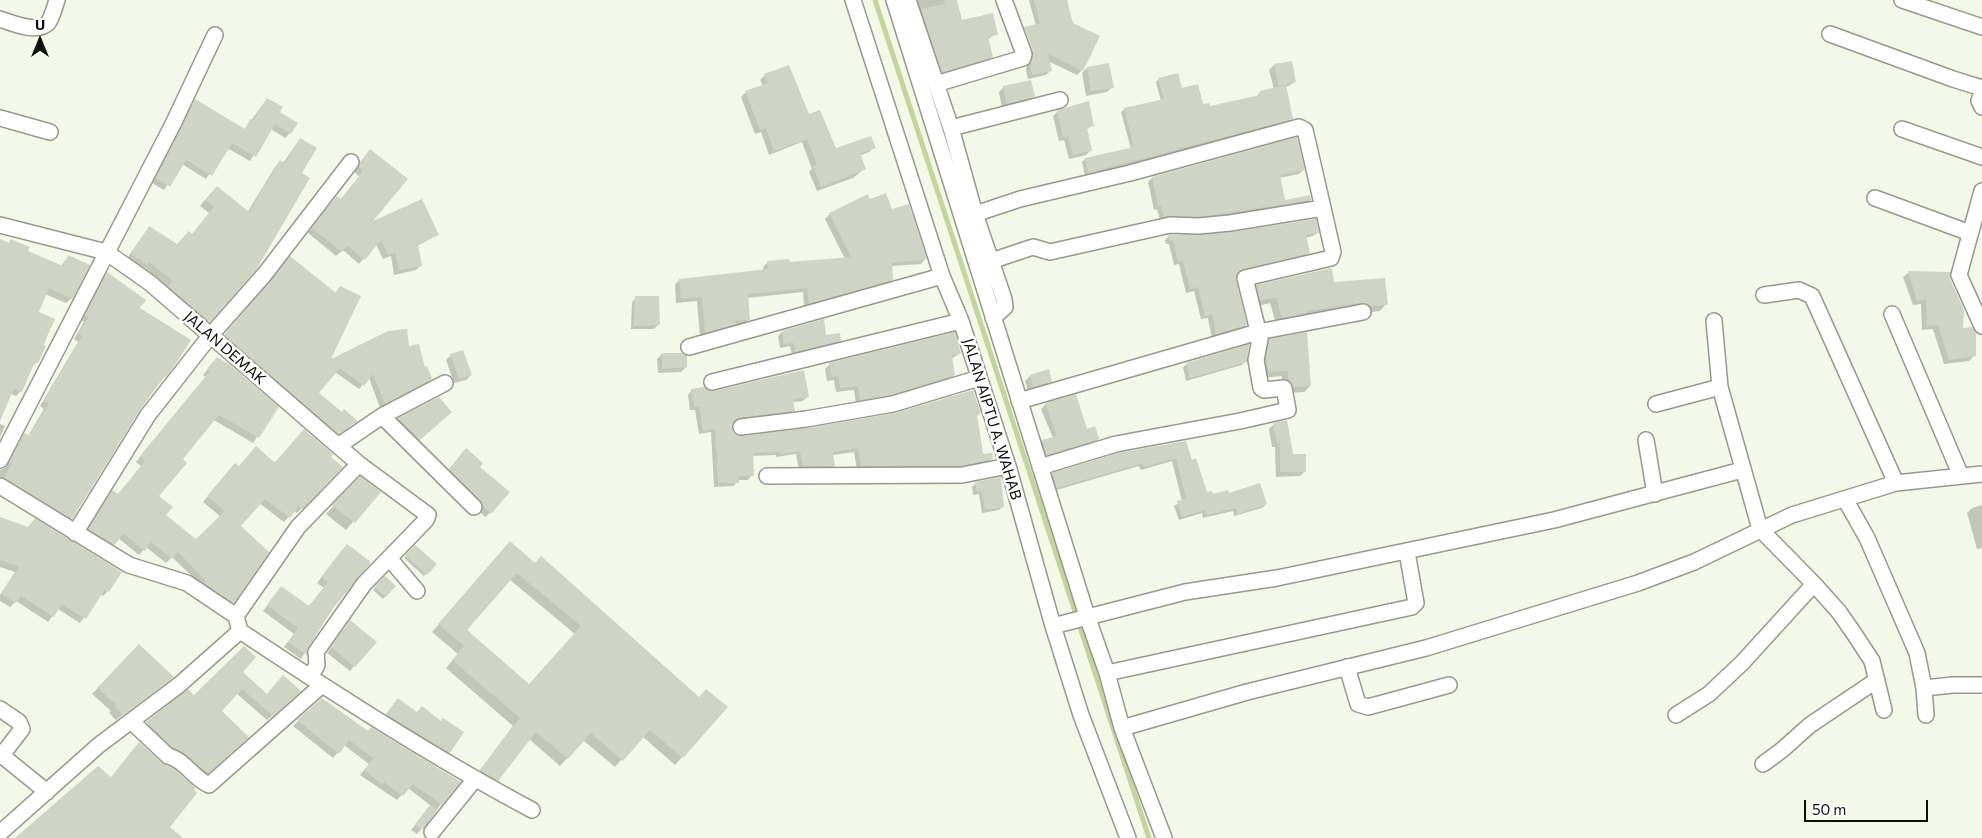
<!DOCTYPE html>
<style>
body{margin:0}
#map{position:relative;width:1982px;height:838px;overflow:hidden;background:#f3f8e8;font-family:Commissioner,sans-serif}
canvas{display:block}
.north{position:absolute;left:15px;top:15px;width:50px;height:50px;-webkit-text-stroke:4px #fff;paint-order:stroke;rotate:0deg;font-size:14px;font-weight:700;line-height:20px;text-align:center;color:#0d0f09}
.north::after{content:'';display:block;margin:auto;width:18px;height:22px;background:#0d0f09;clip-path:polygon(50% 0,100% 100%,50% 72%,0 100%)}
.scale{position:absolute;left:1804px;top:800px;width:124px;height:22px;box-sizing:border-box;border:2px solid #0d0f09;border-top:0;padding-left:6px;font-size:15px;line-height:18px;white-space:nowrap;color:#0d0f09;-webkit-text-stroke:4px #fff;paint-order:stroke}
</style>
<div id="map">
<canvas width="1982" height="838"></canvas>
<div class="north">U</div>
<div class="scale">50 m</div>
</div>
<script>
const ctx = document.querySelector('canvas').getContext('2d');
ctx.lineJoin = 'round';
function fill(path, color) { ctx.fillStyle = color; ctx.fill(path, 'evenodd'); }
function strokePath(path, color, width, dash) { ctx.strokeStyle = color; ctx.lineWidth = width; ctx.lineCap = dash ? 'butt' : 'round'; ctx.setLineDash(dash || []); ctx.stroke(path); }
function label(font, color, halo, rows, align = 'center') {
  ctx.font = font + ' Commissioner,sans-serif'; ctx.lineWidth = 5; ctx.setLineDash([]); ctx.textBaseline = 'middle'; ctx.strokeStyle = halo; ctx.fillStyle = color; for (const [text, x, y, turn = 0] of rows) {
    ctx.save(); ctx.translate(x, y); ctx.rotate((+turn || 0) * Math.PI / 180); ctx.textAlign = isNaN(turn) ? turn : align; if (halo) ctx.strokeText(text, 0, 0); ctx.fillText(text, 0, 0); ctx.restore();
  }
}
const shadow = new Path2D(`
 M911,0H956L961,21L996,34L988,39L992,57L987,61L938,76Z
 M1029,0H1067L1082,70L1077,75L1048,61L1050,71L1046,75L1028,79L1026,70L1029,56L1020,32L1025,28L1036,26ZM1024,29H1026L1036,57L1034,58Z
 M1274,65L1295,82L1285,88L1291,119L1288,122L1085,176L1082,162L1085,159L1131,149L1121,112L1125,109L1161,101L1156,82L1159,79L1209,108L1257,97L1260,92L1274,89L1269,70Z
 M1087,68L1112,87L1107,92L1086,96L1082,73Z
 M765,75L808,116L836,150L874,147L869,152L859,156L864,169L853,178L817,191L809,172L812,169L802,142L769,155L761,132L755,134L741,97L746,92L763,86L760,80Z
 M1004,87L1033,96L1028,101L1002,108L999,92Z
 M267,99L290,133L285,138L271,129L250,161L227,148L206,179L182,164L164,190L152,183L191,106L196,101L244,130Z
 M1057,112L1093,125L1086,130L1090,151L1086,155L1069,159L1064,140L1059,141L1053,116Z
 M300,139V173L253,268L203,327L163,293L168,287L143,267L141,270L126,260L149,227L177,245L192,235L209,213L200,206L211,193L247,213L275,167L280,162L283,163Z
 M1296,139L1303,170L1299,174L1279,178L1284,201L1310,200L1306,204L1224,217L1160,220L1157,209L1154,210L1148,182L1152,178Z
 M366,156L369,224L437,235L417,246L420,266L416,270L394,275L391,256L383,259L376,244L359,264L343,250L336,256L308,233L332,202L340,200L360,177L354,172L356,168Z
 M870,200L891,211L925,259L921,264L891,266L892,280L887,284L804,308L803,292L747,298L749,319L744,324L733,325L729,329L700,337L697,301L676,303L675,285L679,280L763,271V267L768,262L788,264L845,259L825,219L830,214Z
 M1318,232L1313,236L1305,238L1308,253L1304,257L1236,274L1235,280L1246,325L1241,329L1212,338L1208,318L1201,319L1194,291L1186,293L1179,264L1174,265L1169,244H1166L1165,240L1169,236Z
 M0,241L8,244L11,241L26,252L61,266L68,257L72,298L66,303L45,294L37,313L53,320L37,362L32,367L21,391L16,396L11,394L0,418Z
 M286,263L335,294L340,287L328,362L408,348L431,379L426,384L380,408L369,378L359,389L335,372L317,393L342,413L357,421L333,438L220,340Z
 M1908,273H1949L1962,329L1974,356L1969,361L1944,364L1933,329L1922,330L1921,304L1913,305L1903,277Z
 M107,274L139,308L165,376L139,409L66,524L0,483V470L5,468L20,440L25,434L28,436L44,409L40,406L78,342L74,339L84,322L81,320L102,279Z
 M1333,283L1386,304L1380,311L1276,324L1270,303L1254,307L1250,293L1257,286Z
 M636,298L658,325L654,329H631L632,302Z
 M782,332L825,337L840,340L836,344L792,355L790,346L780,348L778,336Z
 M1270,341L1310,386L1304,392L1287,393L1282,386V376L1262,378L1263,347Z
 M662,354L686,367L681,372L658,373L657,359Z
 M959,354L951,359L954,375L949,380L885,399L856,404L854,390L836,392L834,380L827,381L825,369L830,364Z
 M451,355L471,375L466,380L454,383L446,360Z
 M1246,361L1242,365L1186,381L1183,367L1187,364Z
 M212,364L277,407L253,443L214,420L182,459L157,496L165,516L196,541L221,517L203,502L230,470L329,457L341,467L297,513L294,511L284,522L259,503L240,526L267,552L228,607L202,586L172,557L166,563L146,547L139,555L118,538L109,550L84,535L108,497L113,492L117,496L141,466L136,462L206,377L203,375Z
 M1048,371L1051,381L1046,386L1028,391L1025,381L1030,376Z
 M692,390L808,396L803,401L792,402L794,410L789,415L734,422L731,423L732,433L742,438L980,413L976,417L982,456L991,459L987,463L956,469L857,470L854,452L832,455L834,466L830,470H799L796,454L776,457V455L752,456V475L748,480H738L734,486L714,487L711,432L699,434L695,410H690L688,395Z
 M439,398L443,419L411,447L391,427L398,419Z
 M1046,404L1086,430L1098,439L1094,443L1042,459L1038,446L1042,442L1053,438L1041,409Z
 M0,424L5,426L0,437Z
 M1274,424L1292,456L1305,471L1300,476L1276,477L1275,447H1272L1269,429Z
 M1185,442L1191,461L1207,494L1266,504L1262,508L1234,516L1233,511L1203,518L1202,513L1179,520L1174,506L1182,501L1172,461L1141,470L1139,466L1053,491L1049,478L1053,474Z
 M462,455L478,467L490,513L485,517L445,475Z
 M360,478L379,492L346,530L326,514Z
 M976,483L1003,506L999,510L982,513L979,494L973,495L972,487Z
 M1982,505V548L1977,549L1967,513L1972,508Z
 M0,518L28,528L108,591L103,596L100,594L80,623L58,609L48,622L16,601L10,607L0,601V595L15,572L0,567Z
 M415,547L435,564L424,576L404,558Z
 M342,550L333,606L301,659L284,647L294,634L263,611L281,588L308,607L324,588L317,583Z
 M503,550L535,564L682,757L675,765L642,736L615,767L583,740L560,766L529,739L490,787L474,778L513,726L446,668L458,654L432,632ZM509,579L575,634L529,685L465,630Z
 M385,578L394,586L383,599L373,590Z
 M350,622L354,666L350,671L327,653Z
 M139,645L173,677L116,720L109,713L111,711L92,694Z
 M241,672L267,695L294,696L267,720L236,693L220,711L242,742L202,778L142,728L188,691L194,697Z
 M322,699L368,732L459,782L417,834L411,830L431,806L408,788L397,800L360,775L369,764L344,745L333,758L293,726Z
 M393,705L449,752L444,757L382,720Z`);
const stream = new Path2D(`
 M875,0L1149,838`);
const building = new Path2D(`
 M944,0H957L962,20L993,13L998,35L988,37L993,57L942,72L921,9L945,4Z
 M1034,0H1067L1073,23L1100,36L1083,71L1048,54L1052,71L1032,75L1030,64L1033,51L1024,27L1040,23Z
 M1292,61L1296,82L1279,86L1274,64Z
 M1109,63L1114,88L1091,91L1087,67Z
 M789,65L809,114L820,110L836,148L871,136L876,148L860,153L866,169L821,187L813,166L817,165L807,139L774,151L766,128L760,130L745,91L768,83L764,74Z
 M1178,73L1182,88L1198,84L1203,104L1209,103L1210,106L1260,95V91L1286,85L1293,119L1088,173L1085,158L1134,147L1124,108L1164,99L1158,78Z
 M1031,80L1035,97L1007,104L1003,86Z
 M267,98L283,107L280,112L298,123L291,134L275,124L256,157L232,143L212,176L186,160L170,187L156,178L195,99L245,129L250,119L253,121Z
 M1089,101L1094,126L1087,128L1092,151L1073,155L1068,136L1063,138L1057,110Z
 M1297,137L1305,170L1280,175L1285,200L1310,195L1312,200L1199,217H1164L1161,206H1158L1152,177Z
 M300,138L317,148L302,173L310,178L256,270L210,322L168,286L173,281L149,262L147,265L131,254L149,226L177,244L189,231L192,234L214,207L205,200L217,186L249,212L280,160L285,163Z
 M370,149L408,179L373,221L422,199L439,235L418,244L422,266L399,270L395,252L388,255L381,240L365,260L348,246L342,252L312,228L337,196L341,199L363,171L359,167L360,162Z
 M886,193L892,209L909,204L927,259L892,263L893,280L809,304L807,288L748,294L750,320L735,321L736,324L705,333L702,297L681,299L679,279L768,269L767,261L789,259L790,262L851,257L829,213L868,194L870,199Z
 M1316,219L1319,233L1306,235L1310,253L1238,272L1236,280L1247,325L1216,334L1212,314L1205,316L1198,287L1190,289L1183,261L1178,262L1173,240L1170,241L1168,235L1231,232Z
 M0,239L9,243L10,239L30,247L28,251L63,266L68,255L90,265L73,299L49,288L39,312L55,319L43,345L46,346L38,363L35,362L22,392L14,388L0,421Z
 M290,256L336,293L340,286L361,296L331,359L388,331L407,329L409,346L419,344L425,367L427,366L432,379L385,404L373,374L364,386L340,368L319,393L342,412L344,409L358,421L339,434L224,335Z
 M1332,268L1334,282L1385,278L1388,305L1370,306L1361,303L1306,311V313L1282,318L1276,297L1260,301L1256,285Z
 M1908,271L1950,272V279L1964,310L1963,328L1972,327L1976,333V356L1949,360L1938,325L1927,326L1926,299L1917,301Z
 M107,272L146,300L140,308L191,340L177,362L166,377L164,376L140,410L72,519L4,478L12,464L9,462L24,433L29,435L49,404L44,401L82,336L78,334L89,317L85,315Z
 M635,296H659L660,325L634,326Z
 M824,319L826,335L840,333L841,341L795,352L794,343L784,344L782,331Z
 M955,332L961,354L952,355L955,375L891,395L860,400L858,386L840,388L838,376L832,377L829,363Z
 M1307,332L1311,386L1293,387L1288,380V371L1268,372L1266,357L1269,339Z
 M1249,344L1247,362L1190,378L1186,363Z
 M463,350L472,375L459,379L450,354Z
 M662,353H682L687,356V367L662,369Z
 M217,357L230,365L279,407L259,438L219,415L183,459L187,463L159,496L173,507L166,515L196,539L225,511L207,496L235,463L239,466L256,446L274,462L277,460L304,429L333,454L331,457L343,467L303,509L299,506L290,518L265,499L241,526L269,552L234,603L204,583L206,581L178,552L172,559L151,542L145,551L123,533L115,545L88,529L112,490L118,494L145,461L140,456L210,371L207,369Z
 M1049,369L1052,382L1033,387L1030,375Z
 M804,370L809,397L793,399L795,411L739,418L732,424L734,433L742,436L808,428L895,413L973,390L981,414H977L983,454L992,453L993,459L961,466H861L858,448L833,452L835,466H803L800,451L780,454V452L753,453L754,476H739V483H718L715,429L703,431L699,406L694,407L691,389L704,387L714,391Z
 M1076,394L1087,429L1095,426L1099,439L1046,455L1042,440L1057,436L1045,403Z
 M439,397L452,412L420,440L398,418Z
 M1287,420L1293,454H1306V472H1280V443H1277L1273,423Z
 M1186,441L1192,460L1196,458L1207,492L1212,491L1213,494L1228,490L1229,493L1260,483L1267,504L1238,514L1236,508L1207,515L1205,510L1182,517L1177,501L1186,498L1176,458L1144,467L1143,463L1057,488L1052,473L1118,453Z
 M466,448L483,463L480,467L510,492L491,514L449,469Z
 M360,476L381,492L355,523L332,505Z
 M1001,477L1004,507L985,510L982,491L977,492L975,482Z
 M0,517L28,527L35,518L122,572L109,592L105,589L86,619L62,604L54,617L21,596L16,603L1,594L19,567L0,560Z
 M510,541L535,563L541,556L699,697L706,689L728,707L683,758L650,730L623,761L591,733L568,759L536,732L498,781L480,770L520,718L452,660L464,646L438,624ZM517,573L581,626L529,684L467,630Z
 M347,544L370,561V564L334,607L308,647L307,655L288,642L298,628L267,605L281,586L309,606L328,582L321,577Z
 M415,545L437,564L427,575L405,555Z
 M385,576L396,586L386,597L374,587Z
 M350,620L377,642L355,667L331,647Z
 M139,644L174,677L123,715L114,706L116,704L97,688Z
 M244,646L256,657L243,672L267,694L283,675L301,691L273,716L242,689L222,711L249,737L208,774L185,754L173,748L146,722L188,689L194,695Z
 M322,698L368,731L371,727L461,782L442,805L413,784L403,796L384,782L382,784L364,770L373,758L349,740L339,754L297,720Z
 M398,698L417,712L422,706L441,721L443,718L464,732L450,753L386,714Z
 M139,742L162,763L174,769L196,788L194,790L197,793L170,827L183,838H15L98,766L111,777Z
 M430,805L437,810L423,830L415,824Z`);
const street = new Path2D(`
 M853,0L942,276L961,321L1008,466L1053,626L1081,715L1128,838
 M894,0L1087,616L1107,673L1122,728L1164,838
 M908,0L951,128L975,214L1004,299L1005,307L993,318
 M1902,0L1982,27
 M0,19C12,23 37,34 48,23C52,18 55,6 57,0
 M1830,34L1953,79L1982,88
 M936,84L1023,58L1024,54L1004,0
 M1982,92L1979,101L1982,107
 M0,118L50,132
 M951,128L1060,100
 M1902,129L1982,157
 M1982,191L1959,275L1982,326
 M1875,198L1970,233
 M975,214L1020,199L1130,173L1299,127L1305,130L1323,208
 M0,225L106,252L150,283L359,464L428,515L426,520L364,584L316,652L317,665L310,677
 M991,261L1033,247L1050,252L1170,225L1199,226L1230,223L1323,208L1333,252L1331,258L1245,278L1260,339L1256,360L1261,388L1264,390L1284,388L1288,410L1240,421L1116,444L1040,467
 M1764,295L1799,290L1812,296L1896,483
 M1892,314L1961,476
 M1714,321L1720,387L1760,529L1814,584L1839,612L1855,635L1872,661L1884,710
 M689,347L942,276
 M712,382L961,321
 M1019,401L1258,332L1363,312
 M1656,404L1720,387
 M382,416L474,507
 M741,427L806,419L893,404L979,378
 M1646,440L1655,494
 M338,446L382,416L445,383
 M0,460L173,124L215,35
 M767,476L962,475L1008,466
 M0,486L129,565L187,583L236,616L240,631
 M1845,499L1867,538L1917,653L1924,688L1926,715
 M75,533L148,415L210,336L264,275L351,162
 M389,558L417,591
 M236,616L298,527L359,464
 M1053,626L1185,592L1277,578L1554,520L1742,470
 M1347,667L1358,704L1368,707L1449,685
 M1107,673L1412,607L1416,603L1407,552
 M1924,688L1953,685H1982
 M0,709L19,722L22,729L5,751V758L47,792
 M1676,715L1709,694L1742,663L1814,584
 M131,721L168,756C185,760 193,778 209,785L322,685
 M1122,728L1247,692L1426,648L1638,583L1694,562L1792,515L1896,483L1982,474
 M1763,764L1782,750L1810,725L1877,680
 M432,832L475,779
 M0,833L99,745L179,685L240,631C335,694 431,756 532,810`);
const streetNames = [
 ["JALAN DEMAK",225,348,41],
 ["JALAN AIPTU A. WAHAB",992,419,73]
];
fill(shadow, '#0003');
strokePath(stream, '#c5d39d', 5);
fill(building, '#cfd4c4');
strokePath(street, '#969a8c', 18);
strokePath(street, '#fff', 15);
label('15px', '#0d0f09', '#fff', streetNames);
</script>
